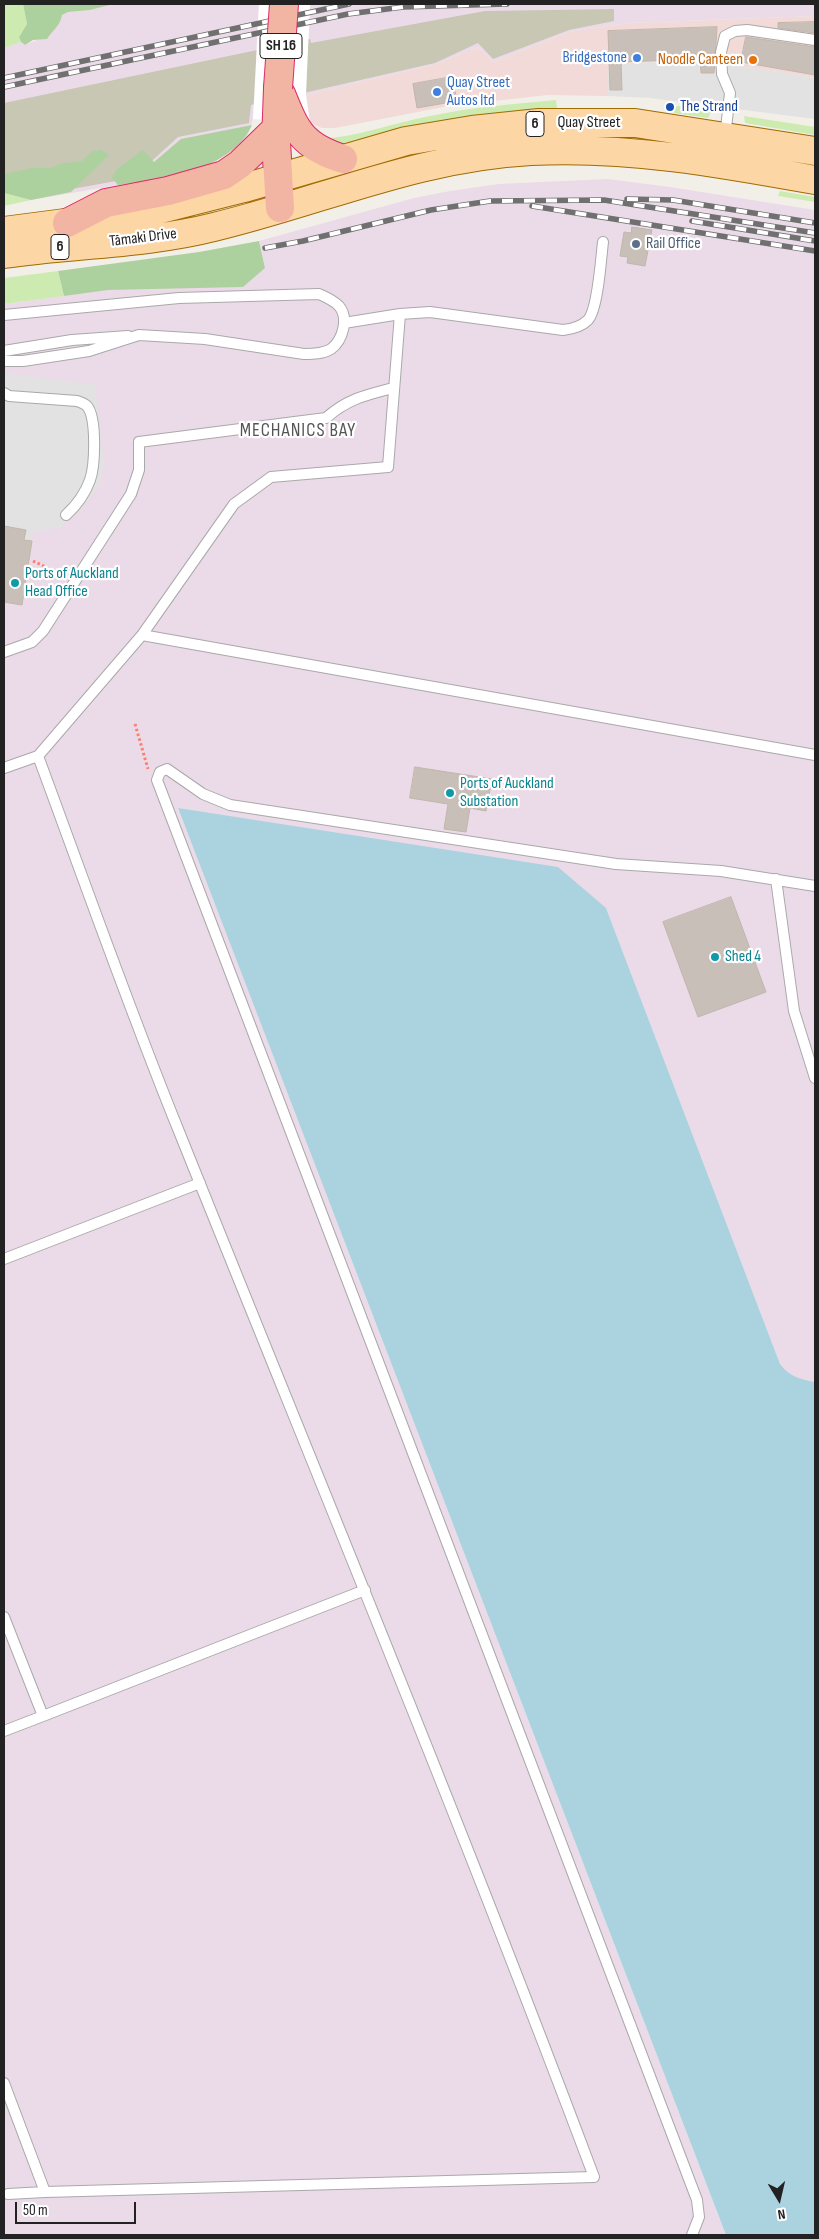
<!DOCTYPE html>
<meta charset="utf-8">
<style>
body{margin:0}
#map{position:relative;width:819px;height:2239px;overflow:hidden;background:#f2efe9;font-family:"Sofia Sans Condensed",sans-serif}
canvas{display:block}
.frame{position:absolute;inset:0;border:5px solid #222;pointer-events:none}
.north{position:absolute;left:754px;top:2174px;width:50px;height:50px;-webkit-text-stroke:4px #fff;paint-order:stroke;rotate:171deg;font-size:14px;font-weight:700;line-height:20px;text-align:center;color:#222}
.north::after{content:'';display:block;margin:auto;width:18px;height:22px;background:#222;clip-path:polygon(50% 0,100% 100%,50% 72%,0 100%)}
.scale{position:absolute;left:15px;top:2202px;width:121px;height:22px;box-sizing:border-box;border:2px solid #222;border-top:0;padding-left:6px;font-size:15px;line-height:18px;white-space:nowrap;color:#222;-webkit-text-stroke:4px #fff;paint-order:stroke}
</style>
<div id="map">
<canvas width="819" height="2239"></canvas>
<div class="frame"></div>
<div class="north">N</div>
<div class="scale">50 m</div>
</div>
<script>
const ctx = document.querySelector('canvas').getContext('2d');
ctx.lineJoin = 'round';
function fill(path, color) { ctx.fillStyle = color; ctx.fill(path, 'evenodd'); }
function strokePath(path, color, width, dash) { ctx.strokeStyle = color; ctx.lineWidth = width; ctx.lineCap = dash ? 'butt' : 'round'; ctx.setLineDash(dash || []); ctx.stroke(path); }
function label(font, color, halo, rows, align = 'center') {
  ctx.font = font + ' "Sofia Sans Condensed",sans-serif'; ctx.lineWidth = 4.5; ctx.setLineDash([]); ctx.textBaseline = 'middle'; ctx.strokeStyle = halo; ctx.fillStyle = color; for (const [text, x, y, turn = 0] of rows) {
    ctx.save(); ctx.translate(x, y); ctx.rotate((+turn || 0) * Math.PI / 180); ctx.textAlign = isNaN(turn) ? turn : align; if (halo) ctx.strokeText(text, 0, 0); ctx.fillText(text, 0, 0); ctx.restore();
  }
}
const commercial = new Path2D(`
 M815,16V78L728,64L727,73L700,74L699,61L622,63V70L608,71V96L548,95L449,106L335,128H322L310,123L306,95L436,64L478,47L493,62L569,32L629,23Z`);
const industrial = new Path2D(`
 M114,4H259L253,119L247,137L236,148L219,158L165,177L31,200L4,193V48L21,42L25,45L42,38L51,32L62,15L68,12L90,10Z
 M310,4H815V16L629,23L569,32L493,62L478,47L436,64L306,95Z
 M608,179L670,187L815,210V1382L798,1379L787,1374L780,1364L606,908L178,808L726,2235H4V304L265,268L259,241L414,198L450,191L499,184Z`);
const construction = new Path2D(`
 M614,9V21L569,30L493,59L478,43L435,63L251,105L249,123L178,137L133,178L33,196L4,189V103L310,39L311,43L485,11Z`);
const grass = new Path2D(`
 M4,4H23L27,24L19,37L21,42L4,48Z
 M556,100L557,108L462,117L336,145L317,139C355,138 392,123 430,116C472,107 514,104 556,100Z
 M678,106L712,110L708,118L674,113L675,107Z
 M744,116L815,127V135L745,123Z
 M780,191L815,197V202L778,196Z
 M4,193L31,200L4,206Z
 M58,271L64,296L4,304V278Z`);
const forest = new Path2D(`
 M23,4H114L90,10L68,12L62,15C60,26 53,30 47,39L33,40L25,45L21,42L19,37L27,24Z
 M252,125C231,171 163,179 118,185L112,178L116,170L143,150L154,162L181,139Z
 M101,150L109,155L71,192L31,200L4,193V174L32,168H51L60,164L82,161L92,151Z
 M259,241L265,268L243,287L108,290L64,296L58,271L199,252Z`);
const parking = new Path2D(`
 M699,61L700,74L727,73L728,64L815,78V119L650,98L608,96V71L622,70V63Z
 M4,373L95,385L104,465L100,482L89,500L77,513L61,527L30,533L33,541L24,540L26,530L4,526Z`);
const water = new Path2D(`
 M178,808L558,867L606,908L780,1364C790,1377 800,1379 815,1382V2235H726Z`);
const pier = new Path2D(`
 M259,4H310L306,95L310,123L253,119Z`);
const building = new Path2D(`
 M815,22V33L778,28V23Z
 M717,27L714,73H701L700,59L621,62L622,90H610L608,31Z
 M746,37L815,47V75L741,62Z
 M452,77L457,101L417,108L413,84Z
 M632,227L652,230L645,266L627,263L628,257L620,256L624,232L631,233Z
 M4,526L26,530L24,540L32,541L22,605L4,602Z
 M415,767L492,779L486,811L470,808L466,832L444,829L448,804L410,798Z
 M731,897L766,992L698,1017L663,922Z`);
const path = new Path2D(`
 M33,561L46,567
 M135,724L148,769`);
const service = new Path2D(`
 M725,137L730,93L722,74L721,52L725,36L735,31L747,30L815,40
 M4,315L179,298L319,294C326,297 333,300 339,306C349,318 343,340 331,349C323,354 313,354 304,354L205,339L139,335L89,351L23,361H4
 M344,323L400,314L430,312L563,330C572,329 581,327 588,320C598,309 601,258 603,242
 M4,351L72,340L128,336
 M4,393L9,396L77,401C80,402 85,404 87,406C97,418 95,466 90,480C85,494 77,505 66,515
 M142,635L234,504L271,477L388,467L400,314
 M4,652L32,642L43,631L131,494L139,470V442L326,418C347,399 366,395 393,388
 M4,768L38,756L142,635L815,755
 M776,879L794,1011L815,1078
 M4,1259L200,1183
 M4,1617L43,1716L4,1731
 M43,1716L365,1590
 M4,2083L45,2192L594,2177C462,1825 318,1478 178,1129C128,1006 84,880 38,756
 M8,2194L45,2192
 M692,2235L699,2217L697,2200L157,780L160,772L167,769L203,794L230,805L616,864L721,871L815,886`);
const primary = new Path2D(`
 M4,231L149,212L244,188L406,141L472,130L539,123H635L815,151
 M4,254C72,244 147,244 214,227C322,201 417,157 531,151C627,146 721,163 815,180`);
const trunk = new Path2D(`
 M278,88L276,142L280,208
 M281,94C296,131 302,146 343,159
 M67,223L106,203L168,191L224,175L240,164L276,129`);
const rail = new Path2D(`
 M4,78L349,4
 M4,87L348,14L403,7L507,4
 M627,199L673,200L815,223
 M532,206L815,251
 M692,221L815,241
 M265,248L303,241L431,210L490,201L604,200L815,233`);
const trunkBridge = new Path2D(`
 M278,88L284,4`);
const markers = [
 [637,58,5,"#3f7fe0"],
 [753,60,5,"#e8710a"],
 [437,92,5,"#3f7fe0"],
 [670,107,5,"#1a4fb4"],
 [636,244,5,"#5c6f8a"],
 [15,583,5,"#0f9aa8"],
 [450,793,5,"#0f9aa8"],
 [715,957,5,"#0f9aa8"]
];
const shields = [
 [281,46,42],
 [535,124,18],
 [60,247,18]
];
const shieldNames = [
 ["SH 16",281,46],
 ["6",535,124],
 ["6",60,247]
];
const shopNames = [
 ["Bridgestone",627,58],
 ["Quay Street",447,83,"left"],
 ["Autos ltd",447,101,"left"]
];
const foodNames = [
 ["Noodle Canteen",743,60]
];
const transitNames = [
 ["The Strand",680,107]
];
const streetNames = [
 ["Quay Street",589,123],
 ["Tāmaki Drive",143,238,-7]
];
const serviceNames = [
 ["Rail Office",646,244]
];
const cultureNames = [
 ["Ports of Auckland",25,574],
 ["Head Office",25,592],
 ["Ports of Auckland",460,784],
 ["Substation",460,802],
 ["Shed 4",725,957]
];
const quarterNames = [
 ["MECHANICS BAY",298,431]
];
fill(commercial, '#f2dad9');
fill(industrial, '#ebdbe8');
fill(construction, '#c7c7b4');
fill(grass, '#cdebb0');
fill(forest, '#add19e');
fill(parking, '#e2e2e2');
fill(water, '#aad3df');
fill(pier, '#fff');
fill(building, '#c7bfb8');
strokePath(building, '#c4b6ab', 1);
strokePath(service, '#a9a9a9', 12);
strokePath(primary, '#a06b00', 30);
strokePath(trunk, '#dc2a67', 30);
strokePath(path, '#fa8072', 3, [2.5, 2.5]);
strokePath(service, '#fff', 10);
strokePath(primary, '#fcd6a4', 28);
strokePath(trunk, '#f2b4a3', 28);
strokePath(rail, '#707070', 5.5);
strokePath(rail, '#fff', 4, [11]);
strokePath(trunkBridge, '#dc2a67', 30, []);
strokePath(trunkBridge, '#f2b4a3', 28);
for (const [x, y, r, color] of markers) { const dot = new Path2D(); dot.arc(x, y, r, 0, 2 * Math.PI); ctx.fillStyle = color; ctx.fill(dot); strokePath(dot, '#fff', 2); }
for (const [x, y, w] of shields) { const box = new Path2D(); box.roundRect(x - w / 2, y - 12.5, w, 25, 4); ctx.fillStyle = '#fff'; ctx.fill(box); strokePath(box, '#222', 1); }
label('bold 15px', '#222', null, shieldNames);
label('16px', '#366cbe', '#fff', shopNames, 'right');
label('16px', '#c56008', '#fff', foodNames, 'right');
label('16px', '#164399', '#fff', transitNames, 'left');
label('16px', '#222', '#fff', streetNames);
label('16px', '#4e5e75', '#fff', serviceNames, 'left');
label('16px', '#0d838f', '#fff', cultureNames, 'left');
ctx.letterSpacing = '1px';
label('19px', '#555', '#fff', quarterNames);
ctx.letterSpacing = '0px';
</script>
